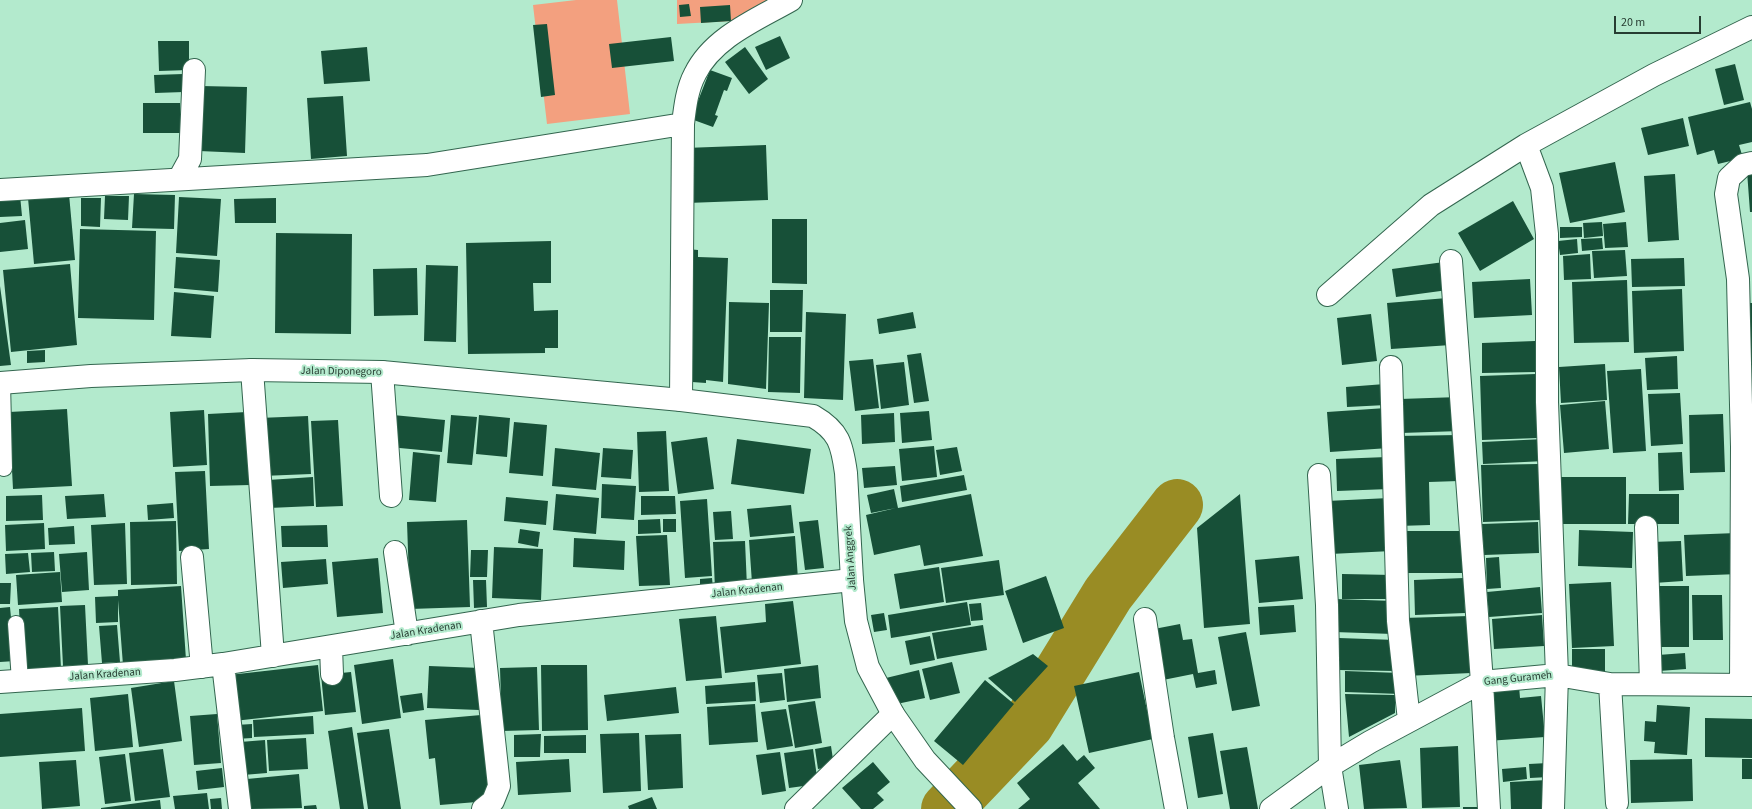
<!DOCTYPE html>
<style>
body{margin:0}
#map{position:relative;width:1752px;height:809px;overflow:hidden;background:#b3eacd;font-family:"Source Sans 3",sans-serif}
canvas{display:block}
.scale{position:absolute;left:1614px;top:16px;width:87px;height:18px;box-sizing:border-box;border:2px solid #273d32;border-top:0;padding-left:5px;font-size:12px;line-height:14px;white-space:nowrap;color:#273d32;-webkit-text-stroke:3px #b3eacd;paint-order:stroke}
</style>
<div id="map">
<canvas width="1752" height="809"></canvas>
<div class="scale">20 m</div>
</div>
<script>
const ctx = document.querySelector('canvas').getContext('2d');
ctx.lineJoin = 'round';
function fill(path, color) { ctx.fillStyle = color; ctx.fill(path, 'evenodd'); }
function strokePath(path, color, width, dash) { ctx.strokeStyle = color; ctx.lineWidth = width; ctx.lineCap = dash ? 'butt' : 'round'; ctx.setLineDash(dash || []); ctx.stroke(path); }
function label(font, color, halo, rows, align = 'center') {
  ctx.font = font + ' "Source Sans 3",sans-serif'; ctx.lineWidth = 4; ctx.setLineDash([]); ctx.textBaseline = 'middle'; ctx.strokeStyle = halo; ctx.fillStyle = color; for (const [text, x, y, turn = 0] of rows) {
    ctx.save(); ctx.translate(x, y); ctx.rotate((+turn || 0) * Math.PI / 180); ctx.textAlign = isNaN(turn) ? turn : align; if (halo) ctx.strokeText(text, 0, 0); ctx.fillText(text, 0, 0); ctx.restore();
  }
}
const green = new Path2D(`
 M576,0H617L630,114L547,124L533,5Z
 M677,0H768L731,21L677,24Z`);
const river = new Path2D(`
 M947,809L1028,724L1108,594L1177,505`);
const building = new Path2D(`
 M689,4L691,16L680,17L679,5Z
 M730,5L731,21L701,23L700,7Z
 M547,24L555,95L541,97L533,25Z
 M780,36L790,58L766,70L755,47Z
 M671,37L674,61L612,68L609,44Z
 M158,41H189V70L159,71Z
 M367,47L370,81L324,84L321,51Z
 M745,47L768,79L749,94L725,62Z
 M1735,64L1744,100L1724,105L1715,69Z
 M710,70L732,78L727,91L724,90L715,115L718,116L713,127L691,119Z
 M183,74L184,92L155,93L154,75Z
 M201,86L247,87L245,153L199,151Z
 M343,96L347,156L311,159L307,98Z
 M1750,102L1752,109V142L1739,145L1743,158L1718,164L1714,150L1697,155L1688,117Z
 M143,103H180V133H143Z
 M1683,118L1689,146L1648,155L1641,128Z
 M766,145L768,200L687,203L685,148Z
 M1615,162L1625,212L1570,223L1559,173Z
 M1752,170V212H1750L1747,171Z
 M1675,174L1679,240L1648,242L1644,176Z
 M69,194L75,260L34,264L28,198Z
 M134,194L175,195L174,229L132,228Z
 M20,195L22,216L0,217V196Z
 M105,196H129L128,220L104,219Z
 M179,197L221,199L217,256L176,253Z
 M81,198H101L100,227L81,226Z
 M276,198V223H235L234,199Z
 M1513,201L1534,239L1480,271L1458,233Z
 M772,219H807V284L772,283Z
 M25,220L28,249L0,252V223Z
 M1602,222L1603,236L1584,238L1583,223Z
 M1626,222L1628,247L1605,248L1603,224Z
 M1560,227H1582V237L1560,238Z
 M80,229L156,231L154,320L78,318Z
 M276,233L352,234L351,334L275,333Z
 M1602,238L1603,249L1582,251L1581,239Z
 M1577,239L1578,253L1560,255L1558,241Z
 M551,241V283H533L534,311L558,310V348H545V353L468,354L466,243Z
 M687,249L698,250V257L728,258L723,382L706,380V383L692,382Z
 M1625,250L1627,276L1594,278L1592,251Z
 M1590,254L1591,279L1564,280L1563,256Z
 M176,257L220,260L218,292L174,288Z
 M1684,258L1685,286L1632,287L1631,259Z
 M1444,262L1448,290L1396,297L1392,269Z
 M70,264L77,345L11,352L3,270Z
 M426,265L458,266L456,342L424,341Z
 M417,268L418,315L374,316L373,269Z
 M1530,279L1532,315L1474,318L1472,282Z
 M1627,280L1629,342L1574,343L1572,282Z
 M0,286L11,365L0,366Z
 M1682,289L1684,351L1634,353L1632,291Z
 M770,290H803L802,332H770Z
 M174,292L214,296L211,338L171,336Z
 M1447,298L1451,345L1391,349L1387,303Z
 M729,302L769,303L766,389L728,384Z
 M1747,303H1752V367H1751Z
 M806,312L846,314L843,400L804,398Z
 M913,312L916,328L879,334L877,319Z
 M1371,314L1377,361L1342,365L1337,318Z
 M769,337H801L800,393L768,392Z
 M1535,341L1536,372L1482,373V343Z
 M45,350V362L27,363V351Z
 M921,353L929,401L914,403L907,355Z
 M1677,356L1678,389L1647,390L1645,358Z
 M873,359L879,408L855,411L849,361Z
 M904,362L909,405L881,409L876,365Z
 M1605,364L1607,400L1561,403L1559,367Z
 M1641,369L1646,451L1613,453L1607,371Z
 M1536,374L1538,438L1482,440L1480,376Z
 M1385,384L1386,405L1347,407L1346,387Z
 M1680,393L1683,444L1651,446L1648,394Z
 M1459,397L1460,431L1401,433L1400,399Z
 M1605,401L1609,449L1564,453L1560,405Z
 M1386,408L1389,448L1330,452L1327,412Z
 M67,409L72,486L13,489L9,412Z
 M204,410L207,465L173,467L170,412Z
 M929,411L932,440L902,443L900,413Z
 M247,412L250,485L210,486L208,414Z
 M894,413L895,442L862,444L861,415Z
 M1723,414L1725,472L1690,473L1689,415Z
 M393,415L445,420L442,452L389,447Z
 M451,415L477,417L472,465L447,463Z
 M479,415L510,418L507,457L476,454Z
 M308,416L311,474L262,476L259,418Z
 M338,420L343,506L316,507L311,421Z
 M514,422L547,425L543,476L509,473Z
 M666,431L669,491L639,492L637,432Z
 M1459,435V481L1429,482L1430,525L1398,526L1396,436Z
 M707,437L714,489L678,494L671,442Z
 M737,439L811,449L804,494L731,484Z
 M1544,439L1545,461L1483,464L1482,442Z
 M934,446L937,477L902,481L899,449Z
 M957,447L962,471L940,475L936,450Z
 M555,448L600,453L596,490L552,486Z
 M603,448L633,450L631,479L601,477Z
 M413,452L440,455L436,502L409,500Z
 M1682,452L1684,490L1659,491L1658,453Z
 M1387,457L1389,489L1337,491L1336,459Z
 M1538,464L1540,520L1483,522L1481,465Z
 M895,466L897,485L864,488L862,468Z
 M205,471L209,549L179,551L175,472Z
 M964,475L967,490L902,502L900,486Z
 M313,477L314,506L269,508L268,480Z
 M1556,477H1626V524H1557Z
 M602,484L636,486L634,520L601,518Z
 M894,489L898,508L971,494L983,556L924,566L920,545L874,555L866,515L896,508L871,513L867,495Z
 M104,494L106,517L67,519L65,496Z
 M556,494L599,498L596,534L553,530Z
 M1240,494L1250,624L1204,628L1197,528Z
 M1629,494H1679V524H1628Z
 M42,495L43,520L6,521V496Z
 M641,496H675L676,514L641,515Z
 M506,497L548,501L546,525L504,521Z
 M1389,498L1392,551L1330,554L1327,501Z
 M707,499L712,576L685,578L680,501Z
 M173,503L174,518L148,520L147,505Z
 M791,505L794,533L750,537L747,509Z
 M731,511L733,539L715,540L713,512Z
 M660,519L661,533L638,534V520Z
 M663,519H676V532H663Z
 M467,520L470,607L410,609L407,522Z
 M818,520L824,568L805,570L799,522Z
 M176,521L177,584L131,585L130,522Z
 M1538,522L1539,553L1484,555L1482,524Z
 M44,523L45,549L6,551L5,525Z
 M125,523L127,584L94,585L91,525Z
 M327,525L328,547H282L281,526Z
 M74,526L75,544L49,545L48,528Z
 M520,529L540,532L538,547L518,543Z
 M1579,530L1633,532L1632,568L1578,566Z
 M1404,531H1465V573H1404Z
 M1737,533L1739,574L1686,576L1684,535Z
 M667,535L670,585L639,586L636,536Z
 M795,536L798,579L752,583L749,540Z
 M574,538L625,541L624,570L573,567Z
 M745,541L747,587L715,589L713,542Z
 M1681,541L1683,581L1654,583L1651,542Z
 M494,547L543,549L541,600L492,598Z
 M471,550H488L487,577H470Z
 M54,552L55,571L32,572L31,553Z
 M87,552L89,590L62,592L59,554Z
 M28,553L30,572L6,574L5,554Z
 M1299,556L1303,599L1259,603L1255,560Z
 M1499,557L1501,588L1487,589L1486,558Z
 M378,558L383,613L337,617L332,562Z
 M326,559L328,584L283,588L281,562Z
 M999,560L1004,595L946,603L941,568Z
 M939,567L944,602L900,609L894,574Z
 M60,572L62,602L18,605L16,575Z
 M1342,574L1393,575V599H1342Z
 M1046,576L1064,628L1023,643L1005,591Z
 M712,578L713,588L700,589V579Z
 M1464,578L1465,613L1415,615L1414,580Z
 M473,580H486L487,607L474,608Z
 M1611,582L1614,646L1572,648L1569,584Z
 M0,583H11L10,604H0Z
 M181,586L186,660L123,665L118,600V622L96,623L95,597L118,596V590Z
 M1652,586H1689V647H1652Z
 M1540,587L1542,613L1489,617L1487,592Z
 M1692,595H1722L1723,640H1693Z
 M1335,599L1394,601L1393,634L1334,632Z
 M793,601L801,664L725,673L720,627L766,622L765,604Z
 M967,602L971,625L891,638L888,615Z
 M981,603L983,620L971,621L969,604Z
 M85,605L88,665L63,666L60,606Z
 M1294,605L1296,632L1260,635L1258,607Z
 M10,607L15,661L0,662V608Z
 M58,607L61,669L22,671L19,609Z
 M884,613L887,630L874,632L871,615Z
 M1542,615L1544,646L1494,649L1492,619Z
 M716,616L722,678L686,681L679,619Z
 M1469,616L1471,673L1405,676L1403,618Z
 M1180,624L1183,640L1192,639L1198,673L1215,670L1217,684L1196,688L1193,674L1163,680L1154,629Z
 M117,625L120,662L102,663L99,626Z
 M983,625L987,650L937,659L932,633Z
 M1246,632L1260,706L1232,711L1218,637Z
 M930,636L935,660L910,665L905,641Z
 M1339,638L1396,640L1395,671L1338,670Z
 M1572,649H1605V671L1572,672Z
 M1685,653L1686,669L1659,671L1658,655Z
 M1033,654L1048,666L1015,702L988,678Z
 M393,659L401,718L362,724L354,665Z
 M952,662L960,693L930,700L922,669Z
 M318,665L323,711L234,721L229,675Z
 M541,665H587L588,730L542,731Z
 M818,665L821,698L787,702L784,669Z
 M429,666L481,668L479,710L427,708Z
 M537,667L539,730L502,731L500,668Z
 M919,670L925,698L892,705L886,678Z
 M1345,671L1400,673V694L1345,692Z
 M351,672L356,712L325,715L321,675Z
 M1139,672L1153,739L1089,753L1074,686Z
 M782,673L785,700L760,703L757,675Z
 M985,680L1014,704L963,765L934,741Z
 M174,681L182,741L139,747L131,688Z
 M755,682L756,701L706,704L705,686Z
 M1519,686L1520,698L1541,696L1545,737L1487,741L1493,688Z
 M676,687L679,713L607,721L604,695Z
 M422,693L424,710L403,713L400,696Z
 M128,694L133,747L95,751L90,698Z
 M1345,694L1395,695V713L1349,737Z
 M815,701L822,743L795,748L788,705Z
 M755,704L758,742L709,745L707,707Z
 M1657,705L1690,707L1687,755L1654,753L1655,742L1644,741L1645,721L1656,722Z
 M82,708L85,751L0,757V714Z
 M786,709L793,746L767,750L761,712Z
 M217,714L221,763L194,765L190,716Z
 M481,715L489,801L440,805L435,758L429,759L425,720Z
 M313,716L314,734L254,737L253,720Z
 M1705,718L1752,719V758L1705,757Z
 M252,724V738L236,739V725Z
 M352,727L364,809H340L328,731Z
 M389,729L401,809H368L357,733Z
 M639,733L641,791L603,793L600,734Z
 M1213,733L1223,794L1198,798L1188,737Z
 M541,734L540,757H514V735Z
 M681,734L683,788L648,790L645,735Z
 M586,735V753H544V736Z
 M306,738L308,769L269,771L267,740Z
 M265,740L267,773L243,775L240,742Z
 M1063,744L1077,761L1084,755L1095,768L1078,783L1100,809H1018L1030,799L1017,783Z
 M831,746L834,766L818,769L815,749Z
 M1458,746L1460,807L1422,808L1420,748Z
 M1247,747L1258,809H1230L1220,751Z
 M163,749L170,797L135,801L129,753Z
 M813,749L818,784L789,788L784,753Z
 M780,752L786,791L762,795L756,755Z
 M125,754L131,801L105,804L99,757Z
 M569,759L571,792L518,795L516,762Z
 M1692,759L1693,801L1631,803L1630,760Z
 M1742,759H1752V779H1742Z
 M76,760L80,806L42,809L39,762Z
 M1400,760L1407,808L1364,809L1359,765Z
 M873,762L890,782L877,793L884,800L873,809H861L842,788Z
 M1548,763L1549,777L1530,778L1529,764Z
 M1526,767L1527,779L1503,782L1502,769Z
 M222,768L224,787L198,790L196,771Z
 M299,774L302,808L250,809L247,779Z
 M1547,780L1548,809H1511L1510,782Z
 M207,793L209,809H175L173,796Z
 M652,797L657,809H629L628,806Z
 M221,798L222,809H211L210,799Z
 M160,800L161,809H101V808Z
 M316,805L317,809H304V806Z
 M1463,807H1477V809H1463Z`);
const service = new Path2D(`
 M2,382L4,468
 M16,624L20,681`);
const minor = new Path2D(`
 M1526,145L1542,188L1547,234V402L1557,675L1553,809
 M179,179L190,159L194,70
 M0,190L427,165L683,124
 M1451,261L1482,682L1489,809
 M1328,295L1431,205L1526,145L1654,75L1752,27
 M1391,367L1398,621L1409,720
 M252,370L273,656
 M382,372L391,496
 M681,400L683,124C685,107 687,89 695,74C713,37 758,19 791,0
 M1319,475L1327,605L1330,766L1337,809
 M1646,527L1651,684
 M395,552L407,634
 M192,557L202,667
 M1145,619L1163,738L1176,809
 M481,621L499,786L493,801L483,809
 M331,647L332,674
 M223,664L240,809
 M0,682L175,670L223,664L519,615L852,580
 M1610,684L1617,803
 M1741,685L1742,447L1738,279L1726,194L1729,178L1743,165L1752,163
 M796,809L893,714
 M1271,809L1330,766L1370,742L1482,682L1557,675L1610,684L1752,685`);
const tertiary = new Path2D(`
 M0,383L91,376L252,370L382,372L681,400L813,416C839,431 842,444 846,473L852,580L856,621L868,667L893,714L925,760L971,809`);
const streetNames = [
 ["Jalan Diponegoro",341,372,1],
 ["Jalan Anggrek",851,558,-94],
 ["Jalan Kradenan",747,591,-6],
 ["Jalan Kradenan",426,631,-9],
 ["Jalan Kradenan",105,675,-4],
 ["Gang Gurameh",1518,679,-6]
];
fill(green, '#f3a07f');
strokePath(river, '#998c24', 52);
fill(building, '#175038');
strokePath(service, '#33664f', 18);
strokePath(minor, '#33664f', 24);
strokePath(tertiary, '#33664f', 24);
strokePath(service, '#fff', 16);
strokePath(minor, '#fff', 22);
strokePath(tertiary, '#fff', 22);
label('11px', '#273d32', '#b3eacd', streetNames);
</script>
